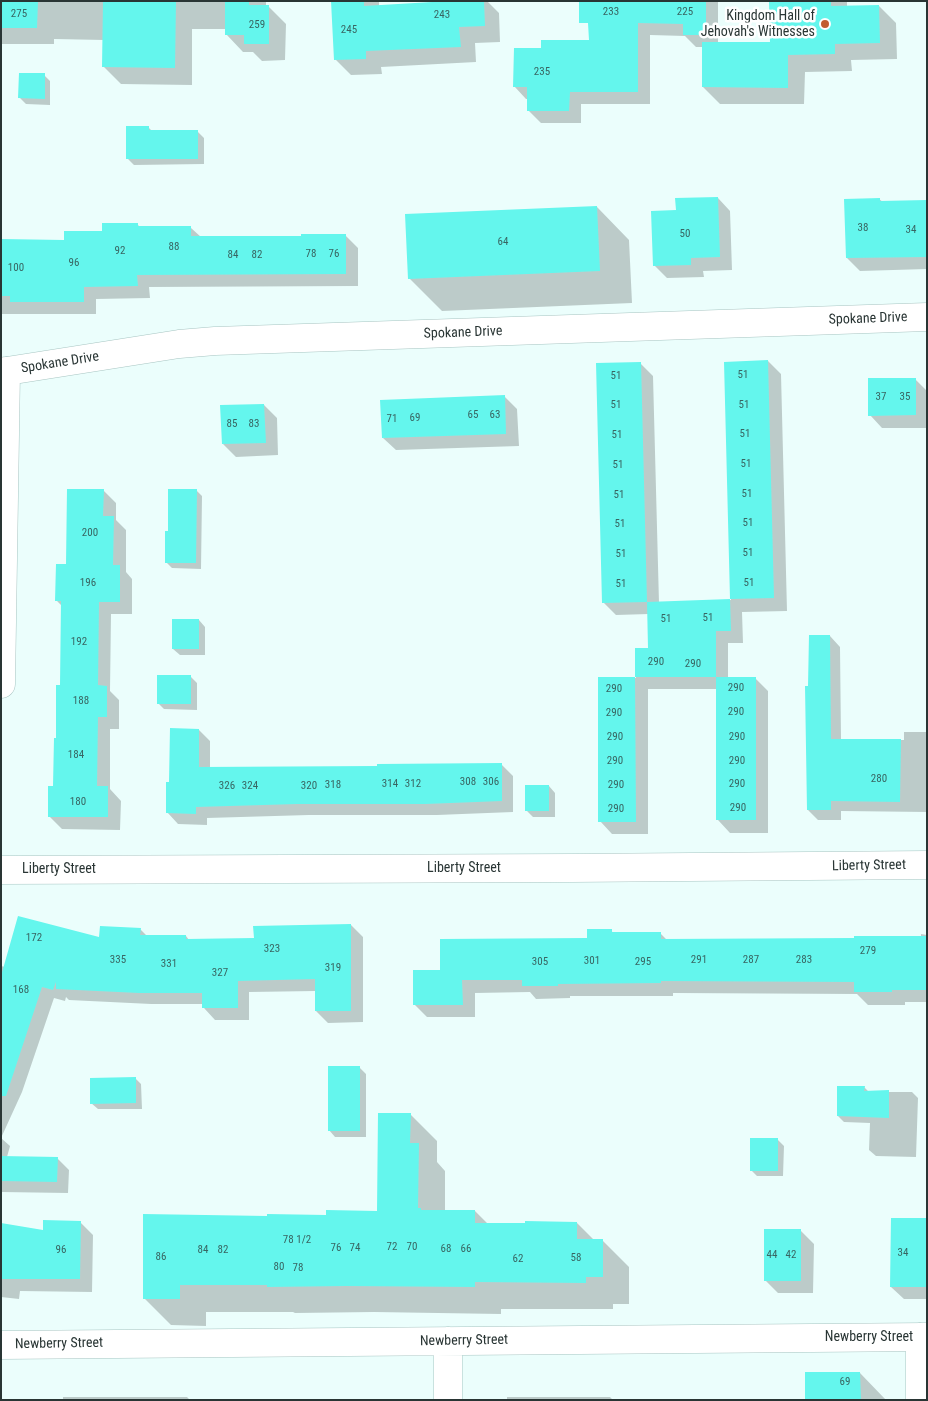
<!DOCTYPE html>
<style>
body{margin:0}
#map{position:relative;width:928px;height:1401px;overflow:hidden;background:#ebfefc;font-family:"Roboto Condensed",sans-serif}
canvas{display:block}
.frame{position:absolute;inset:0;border:2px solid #293534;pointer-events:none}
</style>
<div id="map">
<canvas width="928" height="1401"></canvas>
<div class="frame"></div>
</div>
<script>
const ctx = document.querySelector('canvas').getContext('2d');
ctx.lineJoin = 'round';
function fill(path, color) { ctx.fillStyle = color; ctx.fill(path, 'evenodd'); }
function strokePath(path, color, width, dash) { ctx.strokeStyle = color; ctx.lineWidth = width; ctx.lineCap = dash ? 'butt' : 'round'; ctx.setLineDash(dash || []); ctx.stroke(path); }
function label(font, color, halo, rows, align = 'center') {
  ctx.font = font + ' "Roboto Condensed",sans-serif'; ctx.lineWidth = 5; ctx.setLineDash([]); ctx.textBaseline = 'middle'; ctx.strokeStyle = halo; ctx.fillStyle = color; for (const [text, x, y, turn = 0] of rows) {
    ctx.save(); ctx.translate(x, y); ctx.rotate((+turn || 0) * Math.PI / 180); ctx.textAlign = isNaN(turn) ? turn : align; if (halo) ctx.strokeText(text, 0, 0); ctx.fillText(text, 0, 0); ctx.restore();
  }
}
const shadow = new Path2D(`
 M1,1H266V7H269L286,24L285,60L262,61L253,52H243L226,34V29H192V85L121,84L104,67V40L54,39V44H2L1,74Z
 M333,1H379V7L450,1H487L499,13L500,42L475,43L476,62L381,67L382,74L351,75L335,59Z
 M589,1H718V43H771L770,1H847V7L879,6L896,23L897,59L851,60L852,71L805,72L804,104H720L703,87V47H696L685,36L650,35V104H581V123H541L528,110L529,99H526L514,86L542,49L590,41Z
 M44,75L50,81V105L26,104L20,98Z
 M148,127L152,131L198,132L204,138V164L134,165L128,159Z
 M718,198L730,211L732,270L703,271L704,277L667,278L654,265L677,212Z
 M879,199L883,202L927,201V269L860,271L847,258Z
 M597,207L629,240L632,303L442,311L409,278Z
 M137,224L140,227L191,228L201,237L302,238L345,235L358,248V286L149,287L150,298L96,299V314H1V241H65Z
 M768,361L781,374L787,611L742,612L743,643H728V678H755L768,691V833H730L718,820L717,689H648V834H612L600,821L599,678H636V649H650L649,614L616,615L603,602L640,363L653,376L659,603L731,600L725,363Z
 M915,379L927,391V428H882L870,415Z
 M504,396L517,409L519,446L396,450L383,438Z
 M264,405L277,418L278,455L236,457L223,444Z
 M103,490L116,503V520L126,530V572L132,579V614H111L110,691L119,700V729H110V789L121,801L120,830L62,829L49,816L54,787L61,686L62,606L57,601L67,566Z
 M196,490L202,496L201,569L172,568L166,562L169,532Z
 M199,620L205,627V655H180L173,649Z
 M830,636L840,647L841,740H904V732H927V812L841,811V820H818L808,810L809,687Z
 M191,677L197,683V710L164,709L158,703Z
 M199,730L210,741V768L379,767L501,764L513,776V812L437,815H309L207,818V825L178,824L167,812Z
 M549,786L555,793V817H533L527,811Z
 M351,925L363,937V1022L328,1023L316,1011V991L249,992V1020H215L204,1008L203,1004H151L69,1000L66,997L65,1001L54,998L22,1092L1,1138L10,1146L7,1157L57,1158L69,1170L68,1193L1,1192V966L5,967L100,938L140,929L148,937L186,936L189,940H255Z
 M611,931L614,933H660L667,940H855L921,937V934L927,935V1002H905V1005H868L857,994L673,993V996H570V998L536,999L530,992L475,993V1017H427L414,1004L441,971L588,939Z
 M359,1067L366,1074V1137H335L329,1130Z
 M135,1078L141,1084L142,1109H98L91,1103Z
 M864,1087L869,1092H912L918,1098L916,1157L876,1156L869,1150L870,1123L844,1122L838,1116Z
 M410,1114L437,1141V1162L445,1171V1211H475L489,1225L577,1223L594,1240H602L629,1267V1304H613V1309H501V1314L374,1312L295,1313L293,1312H206V1326L171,1325L144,1298L268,1218L327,1216L378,1212Z
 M777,1139L784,1146L783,1176H757L751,1170Z
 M927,1220V1299H904L891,1287Z
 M80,1222L93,1235L92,1292L20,1291L19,1299L1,1297V1224L44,1231Z
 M801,1231L814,1244L813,1293H778L765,1280Z
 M860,1373L886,1400H806Z
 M63,1397H187L190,1400H63Z
 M507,1397H610L613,1400H507Z`);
const building = new Path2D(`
 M2,1H38L37,28H1Z
 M103,1H176L175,68L102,67Z
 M225,1H249V5H269V44H244V35H225Z
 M331,1H364V6L449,1H484L485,26L459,27L461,47L366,51V59L334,60Z
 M579,1H706V35H683V24L638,23V92H570L569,111H527V87H513L514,48H541V40H589L588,23H579Z
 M769,1H831V6L879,5L880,43L835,44V54L788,55V88L702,87V42H770Z
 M19,73H45V99L18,98Z
 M126,126H149V130H198V159H126Z
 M718,197L720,257L691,258V265L653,266L651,211L676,210L675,198Z
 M880,198V201L927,200V257L846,258L844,199Z
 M597,206L600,271L408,279L405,214Z
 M102,223H138V226H191V236H301V234H346V274L137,275L138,286L84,287V302H10V296H1V239L64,240V231H102Z
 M768,360L774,598L730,599L724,362Z
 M641,362L647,602L602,603L596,363Z
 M868,378H916V415L868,416Z
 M505,395L506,434L382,438L380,400Z
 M264,404L266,443L222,444L220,405Z
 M67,489H104L103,516H114L113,565H120V602H99L98,685L107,686V717H98L97,786H108V817H48V786H53L54,738H56V685H60L61,601H55L56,564H66Z
 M168,489H197L196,563H165V531H168Z
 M730,599L731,631H716V677H635V648H648L647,602Z
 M172,619H199V649H172Z
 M809,635H830L831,739H901L900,802L831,801V810H807L805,686H808Z
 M157,675H191V704H157Z
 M598,677H635L636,822H598Z
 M716,677H756V820H716Z
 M170,728L199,729V767L377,766V764L502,763V801L425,804H297L196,807V814L166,813V782H169Z
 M525,785H549V811H525Z
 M18,916L99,937L100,926L141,928L140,935H186V939L254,938L253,926L351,924V1011H315V979L238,981V1008H202V993H139L56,989V982L53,990L42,987L6,1096H1V976Z
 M587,929H612V932H661V939L854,938V936H927V990H892V992H854V982L661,981V983L558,984V986H522V980H462L463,1005H413V970H440V939L587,938Z
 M328,1066H360V1131H328Z
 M136,1077V1103L90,1104V1078Z
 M837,1086H865L864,1091L889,1090V1118L837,1116Z
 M378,1113H411L410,1143H419L418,1208H421V1210H475V1223H525V1221L577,1222V1239H603V1277H586V1283L475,1282V1287L346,1286L267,1287V1285H180V1299H143V1214L267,1216V1214L326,1215V1210L377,1211Z
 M750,1138H778V1171H750Z
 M1,1156L58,1157L57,1182L1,1181Z
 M891,1218H927V1287H890Z
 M43,1220L81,1221L80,1279H1V1223L43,1230Z
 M764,1229H801V1281H764Z
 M805,1372H860L861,1400H805Z`);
const minor = new Path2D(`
 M1,372L179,344L215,341L927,317
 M1,684L6,371
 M1,870L572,868L927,865
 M1,1345L927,1337
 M448,1400V1341
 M920,1400V1337`);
const markers = [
 [825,24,5,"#c25c2f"]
];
const numberNames = [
 ["233",611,12],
 ["225",685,12],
 ["275",19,14],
 ["243",442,15],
 ["259",257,25],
 ["245",349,30],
 ["235",542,72],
 ["38",863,228],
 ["34",911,230],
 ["50",685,234],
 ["64",503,242],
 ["88",174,247],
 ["92",120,251],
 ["78",311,254],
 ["76",334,254],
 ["84",233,255],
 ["82",257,255],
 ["96",74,263],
 ["100",16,268],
 ["51",743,375],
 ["51",616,376],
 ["37",881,397],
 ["35",905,397],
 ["51",616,405],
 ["51",744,405],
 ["65",473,415],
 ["63",495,415],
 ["69",415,418],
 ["71",392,419],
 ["85",232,424],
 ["83",254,424],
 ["51",745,434],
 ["51",617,435],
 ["51",746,464],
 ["51",618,465],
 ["51",747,494],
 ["51",619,495],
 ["51",748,523],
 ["51",620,524],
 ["200",90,533],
 ["51",748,553],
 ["51",621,554],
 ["196",88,583],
 ["51",749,583],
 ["51",621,584],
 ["51",708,618],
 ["51",666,619],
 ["192",79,642],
 ["290",656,662],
 ["290",693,664],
 ["290",736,688],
 ["290",614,689],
 ["188",81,701],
 ["290",736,712],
 ["290",614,713],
 ["290",615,737],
 ["290",737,737],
 ["184",76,755],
 ["290",615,761],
 ["290",737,761],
 ["280",879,779],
 ["308",468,782],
 ["306",491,782],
 ["314",390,784],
 ["312",413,784],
 ["290",737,784],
 ["318",333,785],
 ["290",616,785],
 ["326",227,786],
 ["324",250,786],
 ["320",309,786],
 ["180",78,802],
 ["290",738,808],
 ["290",616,809],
 ["172",34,938],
 ["323",272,949],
 ["279",868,951],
 ["335",118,960],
 ["291",699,960],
 ["287",751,960],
 ["283",804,960],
 ["301",592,961],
 ["305",540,962],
 ["295",643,962],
 ["331",169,964],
 ["319",333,968],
 ["327",220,973],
 ["168",21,990],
 ["78 1/2",297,1240],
 ["72",392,1247],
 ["70",412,1247],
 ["76",336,1248],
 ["74",355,1248],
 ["68",446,1249],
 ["66",466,1249],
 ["96",61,1250],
 ["84",203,1250],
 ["82",223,1250],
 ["34",903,1253],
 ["44",772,1255],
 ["42",791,1255],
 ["86",161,1257],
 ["58",576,1258],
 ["62",518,1259],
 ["80",279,1267],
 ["78",298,1268],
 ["69",845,1382]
];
const poiNames = [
 ["Kingdom Hall of",815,16],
 ["Jehovah's Witnesses",815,32]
];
const streetNames = [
 ["Spokane Drive",868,319,-2],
 ["Spokane Drive",463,333,-2],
 ["Spokane Drive",60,363,-9],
 ["Liberty Street",869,866,-1],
 ["Liberty Street",464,868],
 ["Liberty Street",59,869],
 ["Newberry Street",869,1337],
 ["Newberry Street",464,1341,-1],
 ["Newberry Street",59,1344,-1]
];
fill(shadow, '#0003');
fill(building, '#64f6ed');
strokePath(minor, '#a7c5c2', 29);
strokePath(minor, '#fff', 28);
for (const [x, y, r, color] of markers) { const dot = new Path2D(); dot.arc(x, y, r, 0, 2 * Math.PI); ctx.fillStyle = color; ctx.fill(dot); strokePath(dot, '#fff', 2); }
label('11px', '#386562', null, numberNames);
label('14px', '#293534', '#fff', poiNames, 'right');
label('14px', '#293534', '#fff', streetNames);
</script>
